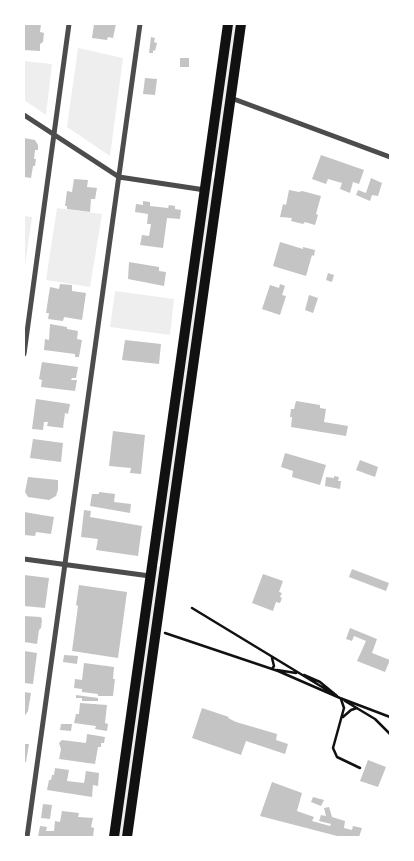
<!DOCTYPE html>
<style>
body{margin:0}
#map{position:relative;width:414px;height:861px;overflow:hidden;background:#fff;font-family:"Work Sans",sans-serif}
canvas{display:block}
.frame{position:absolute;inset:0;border:25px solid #fff;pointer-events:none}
</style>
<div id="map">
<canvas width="414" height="861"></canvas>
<div class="frame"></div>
</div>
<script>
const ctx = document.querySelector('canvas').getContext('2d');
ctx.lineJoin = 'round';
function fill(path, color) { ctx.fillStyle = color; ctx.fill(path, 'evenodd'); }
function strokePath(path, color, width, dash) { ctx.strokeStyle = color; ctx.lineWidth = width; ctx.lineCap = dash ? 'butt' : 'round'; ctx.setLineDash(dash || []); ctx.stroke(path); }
const green = new Path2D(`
 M232,24H237L216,172L212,171Z
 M78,48L123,58L110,156L67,127Z
 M24,61L52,64L46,115L24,100Z
 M211,178L215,179L162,561L157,560Z
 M57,208L102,214L90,287L46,280Z
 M24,216L32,217L24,272Z
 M115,291L174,299L170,335L110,327Z
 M156,566H161L123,837H118Z`);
const building = new Path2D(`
 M24,24H41L40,32L44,33L43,42L40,44V51L24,50Z
 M94,24H116L113,38L108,37L107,40L92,38Z
 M151,37L155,38L154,42L157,43L155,51L153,50V53H149Z
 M180,58H189V67H180Z
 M145,78L157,79L155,95L143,94Z
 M24,138L35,140L38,145V150H35L34,159H36L35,166H33L31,178L24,177Z
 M321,155L364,170L359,184L353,182L350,193L340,189L342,183L328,179L326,184L312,179Z
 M371,178L382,183L378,196L372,195L370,201L356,195L358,190L366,193Z
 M74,179L88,180L87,187L97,188L95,199H91L90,212L67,209V206H65L67,191L72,192Z
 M289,190L299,192L302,191L321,196L316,214L318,215L315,225L305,222L303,224L291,221L292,218L280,217L283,204L286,205Z
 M143,201L150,202V206L168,208L169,205L175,206V209L181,210L180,219L167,218L163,248L140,245L142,235L149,236L151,224H147L148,214L135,212L136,204L143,205Z
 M280,242L303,249V247L315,250L314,256L312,255L306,276L273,266Z
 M129,262L159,267V271L166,272L164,286L128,279Z
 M328,273L334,275L332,282L326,280Z
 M60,284L72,285V291L86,293L82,320L64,317L63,321L48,319L49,313H46L50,287L59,289Z
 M280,284L285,286L282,295L286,296L280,315L262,309L270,285L279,288Z
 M309,295L318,298L313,313L305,310Z
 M50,324L67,327V329L78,331L77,339L82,340L79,357H75V354L44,350L45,339L49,340Z
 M125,340L161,344L159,364L122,360Z
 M42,362L78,367L76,378H72L71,380H77L75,391L41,387L42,380L39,379Z
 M36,399L70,404L68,414L65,413L63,428L47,426L48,422H44L43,430L32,429Z
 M296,401L320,405V408L326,409L324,422L348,426L346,436L291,427L292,417H290L291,409H294Z
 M113,431L145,435L141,474L130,473L131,468L109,466Z
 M33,439L63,443L61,462L30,458Z
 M285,453L326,465L320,485L292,477L293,471L281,467Z
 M360,460L378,467L375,477L356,470Z
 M334,476L339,477L338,481H341L340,489L325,486L326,477L334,478Z
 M28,477L58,480V490L56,496L49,500L28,497L25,492Z
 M99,492L115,494L114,502L131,504L130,513L90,506L92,494H99Z
 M84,510L91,511L90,517L142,526L138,556L96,550L98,539L81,537Z
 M24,512L54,517L51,534L36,532L35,536L24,535Z
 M352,569L389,583L386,591L349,577Z
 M263,574L283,581L279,592L282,593L280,597L282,598L280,603L276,602L273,611L252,603Z
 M24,575L49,578L45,608L24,606Z
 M79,585L127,592L118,658L72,651L78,606L76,605Z
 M24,616L41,617L42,620L41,628L39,630L37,644L24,642Z
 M350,628L377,639L372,653L390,660L385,672L357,661L366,641L354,636L352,641L346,639Z
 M24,651L37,653L33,684L24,683Z
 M64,655L78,656L77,664L63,662Z
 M84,663L114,667L113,679H115L113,696H98V694L82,692V689L74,688L75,679L82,680Z
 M24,692L31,693L28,711L24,717Z
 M76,695L98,698V701H82V698H76Z
 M80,703L107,705L105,723L108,724L107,731L95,729L96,726L74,723L76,714H79Z
 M202,708L229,717L228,718L236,722L277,734L276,740L288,744L285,754L246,741L241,755L192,738Z
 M61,724H72L71,731L60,730Z
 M87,734L105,737L104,743H101V747H98L95,764L59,759L61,749L59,743L62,740L86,743Z
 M24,744H29L26,762H24Z
 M368,760L386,767L378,787L360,781Z
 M55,768L69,770L67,781L84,783L86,771L99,773L98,786L93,785L92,797L47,790L49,780H51L52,775H54Z
 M272,782L302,793L297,811L314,817L312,821L330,826L331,824L319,821L321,815L326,816L324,808L329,807L332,817L345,821L344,828L352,830L353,826L362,828L359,837H341L260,816Z
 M313,797L324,800L321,806L311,802Z
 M43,804L52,805L50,819L41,818Z
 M62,811L79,813L78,817L93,818L91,827L94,828L93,837H38L40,826L47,827L46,831H54L55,821L60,822Z`);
const path = new Path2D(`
 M192,608L332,693
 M165,633L278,671L340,698L390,717
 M272,669L274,666L272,658
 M277,670L296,673
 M304,675L320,682L337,696
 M341,699L344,708L333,748L337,757L360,768
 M345,701L375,719L390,734
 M343,717L351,710L357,708`);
const minor = new Path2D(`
 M231,98L390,157
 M24,115L119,177L205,190
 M24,354L69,24
 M24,559L150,576
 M27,837L140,24`);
const secondary = new Path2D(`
 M114,837L228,24
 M127,837L241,24`);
fill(green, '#eee');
fill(building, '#c4c4c4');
strokePath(path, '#111', 2.5);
strokePath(minor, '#4c4c4c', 5);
strokePath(secondary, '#111', 10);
</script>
